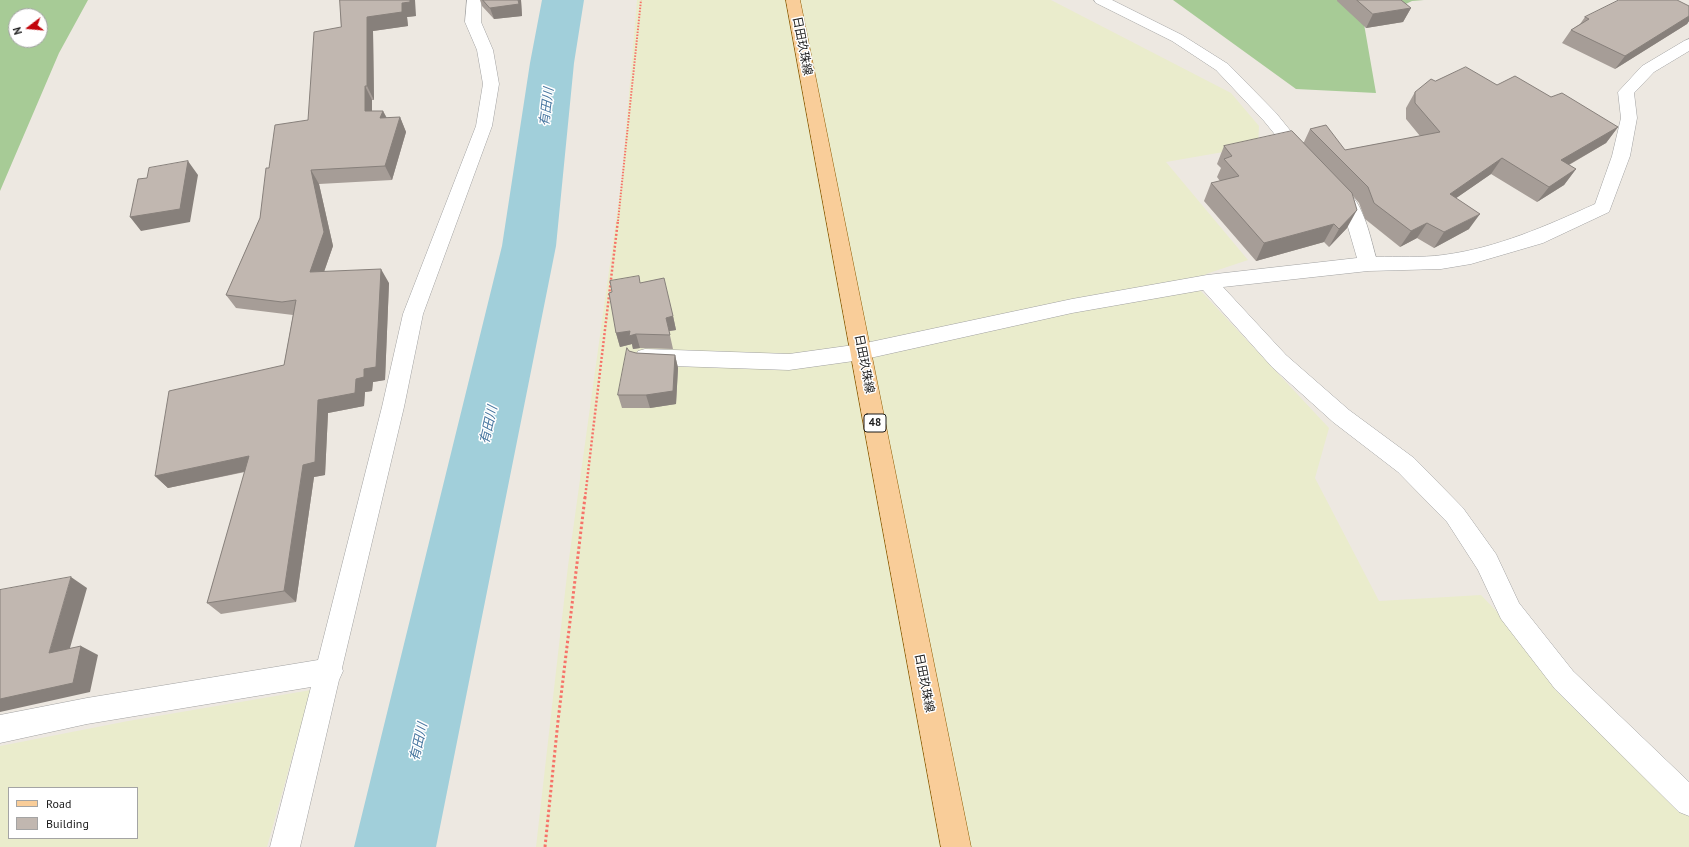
<!DOCTYPE html>
<meta charset="utf-8">
<style>
body{margin:0}
#map{position:relative;width:1689px;height:847px;overflow:hidden;background:#ede8e1;font-family:"PT Sans",sans-serif}
canvas{display:block}
.legend{position:absolute;left:8px;top:787px;width:130px;height:52px;box-sizing:border-box;background:#fff;border:1px solid #a4a4a4;margin:0;padding:5px 7px;list-style:none;font-size:12px;color:#1b1b1b}
.legend li{display:flex;align-items:center;gap:8px;height:20px}
.legend b{width:20px;border:1px solid #a4a4a4}
.north{position:absolute;left:8px;top:8px;width:40px;height:40px;box-sizing:border-box;background:#fff;border:1px solid #a4a4a4;border-radius:50%;rotate:254deg;font-size:11px;font-weight:700;line-height:16px;text-align:center;color:#1b1b1b}
.north::after{content:'';display:block;margin:auto;width:14px;height:18px;background:#c2040a;clip-path:polygon(50% 0,100% 100%,50% 72%,0 100%)}
</style>
<div id="map">
<canvas width="1689" height="847"></canvas>
<ul class="legend">
<li><b style="height:5px;background:#f9cd99"></b>Road</li>
<li><b style="height:11px;background:#c1b7b0"></b>Building</li>
</ul>
<div class="north">N</div>
</div>
<script>
const ctx = document.querySelector('canvas').getContext('2d');
ctx.lineJoin = 'round';
function fill(path, color) { ctx.fillStyle = color; ctx.fill(path, 'evenodd'); }
function strokePath(path, color, width, dash) { ctx.strokeStyle = color; ctx.lineWidth = width; ctx.lineCap = dash ? 'butt' : 'round'; ctx.setLineDash(dash || []); ctx.stroke(path); }
function label(font, color, halo, rows, align = 'center') {
  ctx.font = font + ' "PT Sans","Noto Sans JP",sans-serif'; ctx.lineWidth = 3; ctx.setLineDash([]); ctx.textBaseline = 'middle'; ctx.strokeStyle = halo; ctx.fillStyle = color; for (const [text, x, y, turn = 0] of rows) {
    ctx.save(); ctx.translate(x, y); ctx.rotate((+turn || 0) * Math.PI / 180); ctx.textAlign = isNaN(turn) ? turn : align; if (halo) ctx.strokeText(text, 0, 0); ctx.fillText(text, 0, 0); ctx.restore();
  }
}
const farmland = new Path2D(`
 M637,0H1051L1231,93L1259,126L1258,146L1166,162L1248,260L1206,274L1199,289L1329,428L1315,478L1379,601L1481,595L1689,813V847H536L568,566L622,177Z
 M311,690L267,847H0V746L128,721ZM9,788H137V838H9Z`);
const forest = new Path2D(`
 M0,0H88L59,53L0,191ZM16,16H40V40H16Z
 M1173,0H1424L1412,1L1364,24L1376,93L1296,89Z`);
const river = new Path2D(`
 M542,0H584L574,63L556,246L436,847H354L502,246L530,63Z`);
const pathFar2 = new Path2D(`
 M618,221L641,0`);
const pathFar1 = new Path2D(`
 M585,498L618,220`);
const path = new Path2D(`
 M545,847L558,721L585,497`);
const street = new Path2D(`
 M467,0H481V22L493,50L499,84L492,126L423,314L404,407L342,668L343,671L339,680L300,847H270L311,687L87,724L0,743V715L87,698L318,660L382,407L403,314L476,126L483,84L477,50L465,22Z
 M1094,0H1112L1182,35L1228,64L1276,113L1307,151L1310,155L1307,159L1301,161L1295,159L1264,121L1216,70L1172,41L1096,3Z
 M1689,39V51L1654,72L1634,93L1637,118L1630,156L1609,212L1543,243L1471,264L1441,269L1368,271L1223,287L1286,355L1349,410L1414,458L1463,508L1496,554L1519,603L1573,671L1689,782V816L1679,812L1555,689L1501,619L1478,570L1447,522L1398,472L1333,422L1272,367L1203,290L1072,313L861,360L789,370L645,365L638,363L635,357L638,351L645,349L789,354L861,344L1072,299L1207,275L1357,258L1343,210L1328,193L1331,189C1360,181 1370,237 1376,257C1398,256 1421,258 1443,255C1497,248 1546,226 1595,204L1612,156L1621,118L1618,92L1642,66L1684,41Z`);
const primary = new Path2D(`
 M786,0H800L971,847H941Z`);
const wall = new Path2D(`
 M340,0L416,16L407,17L408,26L373,31L374,100H372V111H383L387,118L400,117L406,132L392,180L319,184L333,246L324,272L389,283L385,380L373,382L372,391L365,392L364,406L328,413L325,475L314,477L296,602L221,614L207,603L245,472L168,488L155,476L284,365L293,315L236,308L226,295L260,218L269,168L308,120L341,27Z
 M480,0H521L522,16L494,19L482,6Z
 M1337,0H1401L1411,8L1403,22L1366,28L1337,1Z
 M1689,6V21L1687,24L1615,69L1562,43L1571,30L1580,24L1585,17Z
 M1435,81L1497,85L1551,97L1618,127L1606,143L1569,165L1576,169L1564,185L1537,202L1491,174L1456,198L1469,229L1434,248L1417,238L1400,247L1365,219L1359,203L1353,196L1347,228L1329,247L1324,242L1256,261L1204,201L1211,183L1220,181L1217,177L1221,168L1217,164L1224,146L1304,142L1310,129L1345,150L1420,136L1406,119V108L1415,92Z
 M641,283L673,316L676,330L669,331L673,349L640,348L633,349L632,344L620,347L616,333L612,292Z
 M629,351L636,353L675,355L678,368L676,404L650,408H622L618,395Z`);
const shadedWall = new Path2D(`
 M410,0H415L416,16L407,17L408,26L373,31L374,100L367,86V17Z
 M518,0H521L522,16L494,19L490,8Z
 M1411,8L1403,22L1366,28L1373,14Z
 M1689,16V21L1687,24L1615,69L1625,56Z
 M365,86L372,100V126L365,111Z
 M383,111L390,125L380,118Z
 M400,117L406,132L392,180L385,166Z
 M1618,127L1606,143L1549,176L1561,160Z
 M1502,158L1491,174L1439,210L1450,194Z
 M188,161L198,175L190,222L141,231L130,217Z
 M1576,169L1564,185L1537,202L1549,187Z
 M311,170L319,184L333,246L319,286L310,272Z
 M1357,210L1347,228L1329,247L1339,229Z
 M1480,214L1469,229L1434,248L1444,232Z
 M1427,223L1417,238L1400,247L1411,231Z
 M1334,224L1324,242L1256,261L1264,243Z
 M381,269L389,283L385,380L373,382L372,391L365,392L364,406L328,413L325,475L314,477L296,602L284,591L303,465L318,400L356,379L364,369Z
 M673,316L676,330L669,331L666,318Z
 M630,331L636,334L640,348L633,349L632,344L620,347L616,333Z
 M675,355L678,368L676,404L650,408L646,395Z
 M249,456L261,468L168,488L155,476Z
 M71,577L87,588L66,662L49,653Z
 M81,646L98,655L90,692L0,712V699Z`);
const building = new Path2D(`
 M340,0H410V2L402,3V12L367,17V86H365V111H383L380,118L400,117L385,166L311,170L324,232L310,272L381,269L376,367L364,369V377L356,379L355,393L318,400L315,462L303,465L284,591L207,603L249,456L155,476L169,391L284,365L296,300L282,302L226,295L260,218L266,168H269L275,125L308,120L314,32L341,27Z
 M483,0H518L519,4L490,8Z
 M1357,0H1401L1411,8L1373,14Z
 M1619,0H1677L1689,6V16L1625,56L1571,30L1589,19L1585,17Z
 M1466,67L1497,85L1515,76L1551,97L1562,93L1618,127L1561,160L1576,169L1549,187L1502,158L1450,194L1480,214L1444,232L1427,223L1411,231L1374,203L1368,187L1310,129L1326,125L1345,150L1440,132L1415,103V92L1431,79L1435,81Z
 M1292,131L1352,193L1357,210L1339,229L1334,224L1264,243L1211,183L1239,176L1224,159L1232,156L1224,146Z
 M188,161L180,209L130,217L138,179L147,178L149,168Z
 M639,276L640,283L664,278L673,316L666,318L670,335L636,334L629,336L630,331L616,333L609,293L612,292L610,281Z
 M627,348L629,351L636,353L675,355L673,391L646,395H618Z
 M71,577L49,653L81,646L73,683L0,699V590Z`);
const shields = [
 [875,423,22]
];
const shieldNames = [
 ["48",875,423]
];
const streetNames = [
 ["日田玖珠線",802,46,79],
 ["日田玖珠線",864,364,79],
 ["日田玖珠線",924,683,79]
];
const waterNames = [
 ["有田川",547,107,-83],
 ["有田川",489,425,-77],
 ["有田川",419,742,-77]
];
fill(farmland, '#eaeccc');
fill(forest, '#a7cb96');
fill(river, '#a1cfda');
strokePath(street, '#a2a2a2', 1);
strokePath(primary, '#8f5c03', 1);
strokePath(pathFar2, '#f67268', 2, [1.5, 1.5]);
strokePath(pathFar1, '#f67268', 2.5, [2, 2]);
strokePath(path, '#f67268', 3, [2.5, 2.5]);
fill(street, '#fff');
fill(primary, '#f9cd99');
fill(wall, '#a69d97');
fill(shadedWall, '#87807b');
fill(building, '#c1b7b0');
strokePath(building, '#87807b', 1);
for (const [x, y, w] of shields) { const box = new Path2D(); box.roundRect(x - w / 2, y - 9, w, 18, 3); ctx.fillStyle = '#fff'; ctx.fill(box); strokePath(box, '#1b1b1b', 1); }
label('bold 11px', '#1b1b1b', null, shieldNames);
label('12px', '#1b1b1b', '#fff', streetNames);
label('italic 13px', '#4877a0', '#fff', waterNames);
</script>
